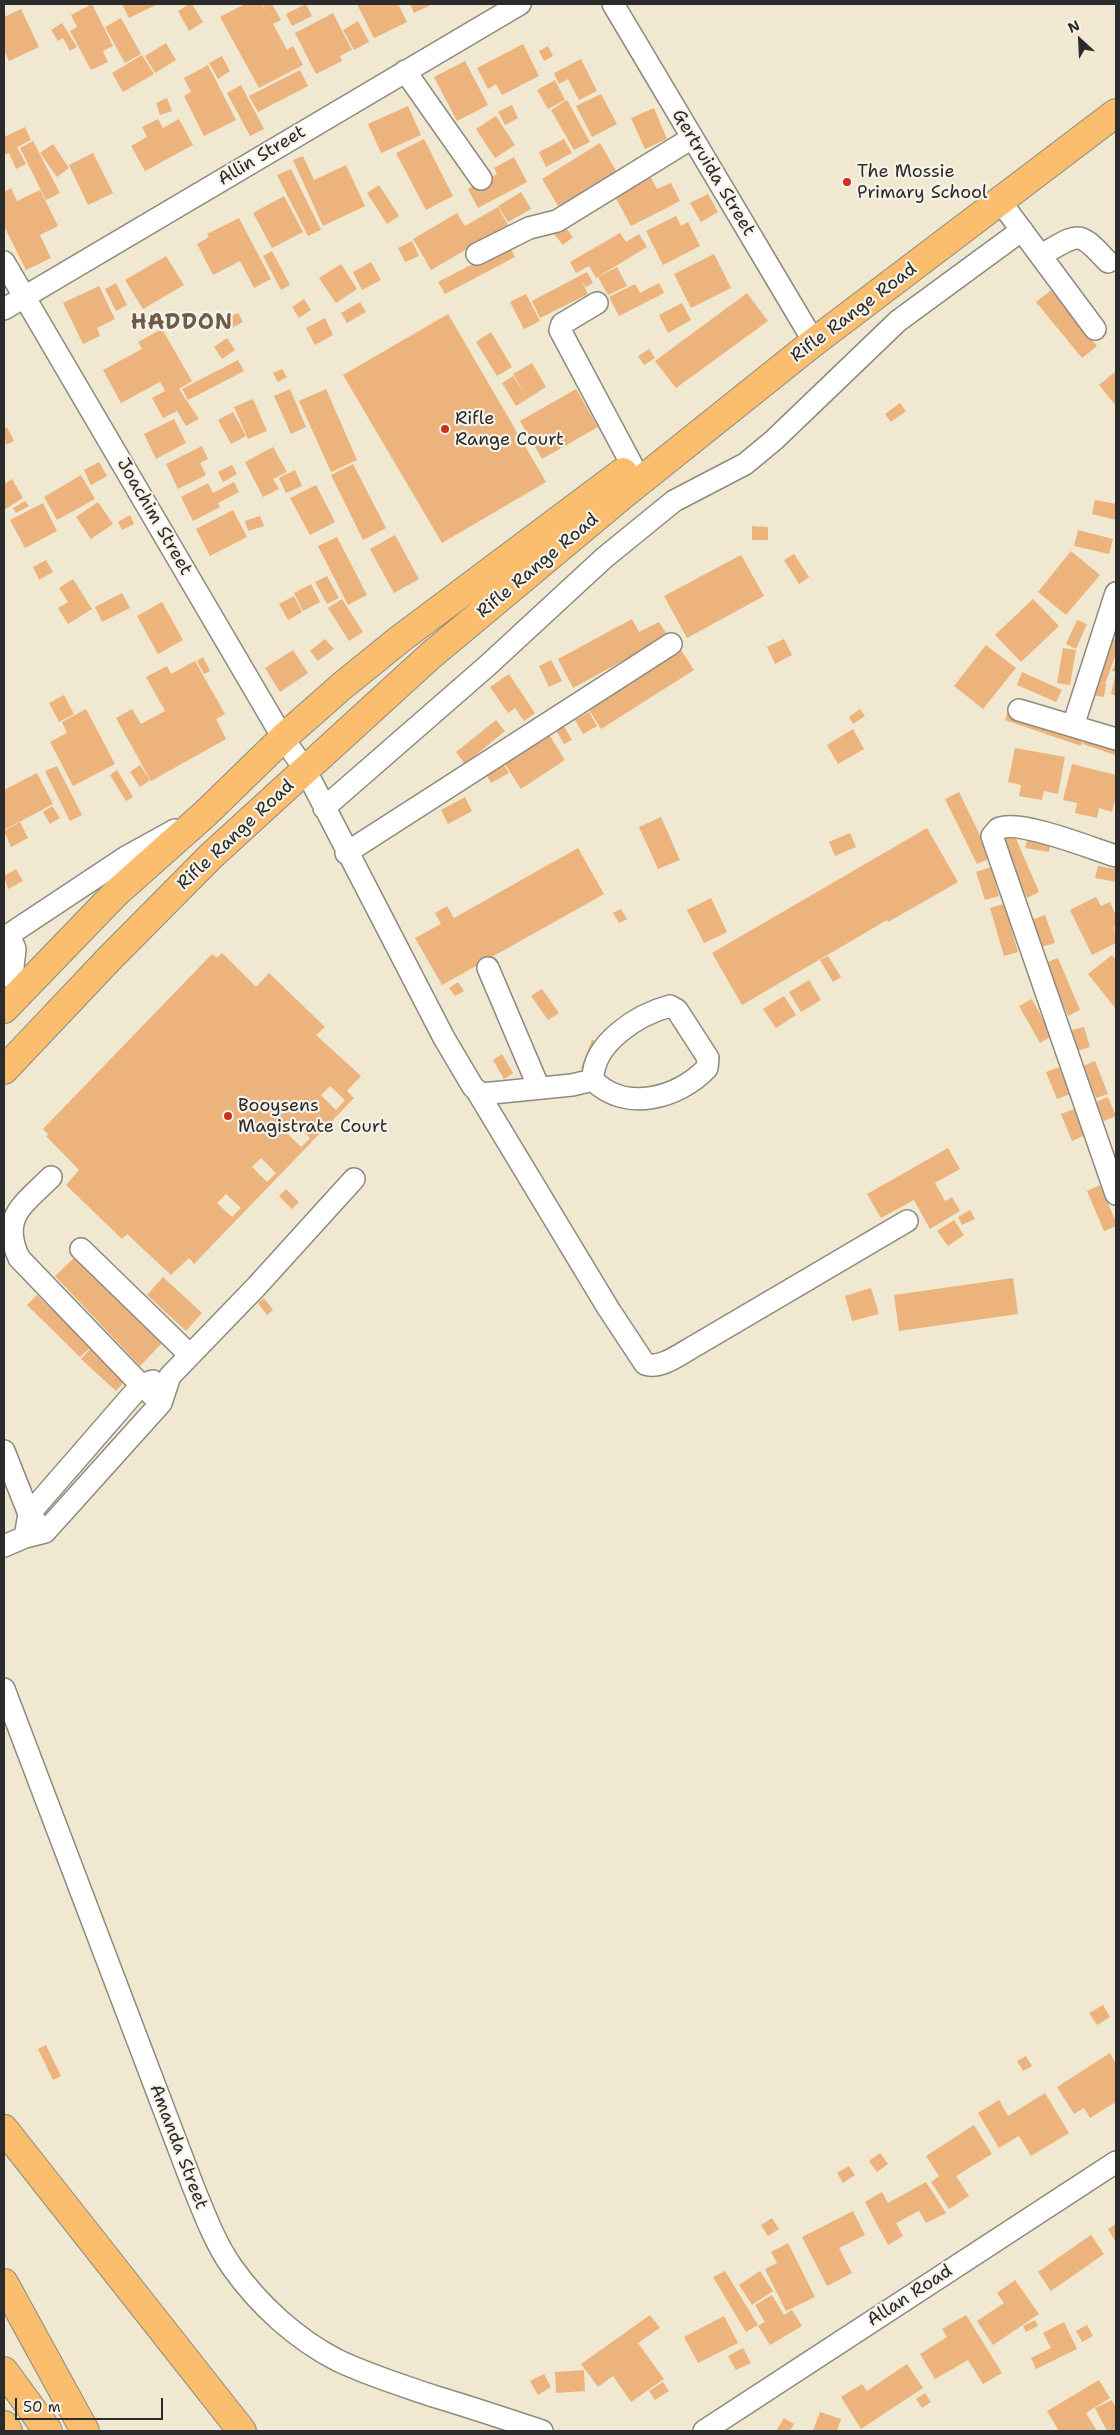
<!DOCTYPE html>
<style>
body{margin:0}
#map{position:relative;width:1120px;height:2435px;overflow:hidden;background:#f0e8d0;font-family:"Shantell Sans",sans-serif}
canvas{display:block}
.frame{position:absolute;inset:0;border:5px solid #2b2b2b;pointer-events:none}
.north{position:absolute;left:1055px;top:15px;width:50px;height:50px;-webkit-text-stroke:4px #f7f3e8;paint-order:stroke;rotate:335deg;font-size:14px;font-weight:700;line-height:20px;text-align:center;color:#2b2b2b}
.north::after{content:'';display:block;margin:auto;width:18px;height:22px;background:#2b2b2b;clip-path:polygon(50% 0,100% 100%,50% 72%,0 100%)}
.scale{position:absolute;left:15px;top:2398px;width:148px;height:22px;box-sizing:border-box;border:2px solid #2b2b2b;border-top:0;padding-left:6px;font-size:15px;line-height:18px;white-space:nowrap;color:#2b2b2b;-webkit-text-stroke:4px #f7f3e8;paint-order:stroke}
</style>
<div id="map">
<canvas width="1120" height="2435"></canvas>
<div class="frame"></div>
<div class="north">N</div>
<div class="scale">50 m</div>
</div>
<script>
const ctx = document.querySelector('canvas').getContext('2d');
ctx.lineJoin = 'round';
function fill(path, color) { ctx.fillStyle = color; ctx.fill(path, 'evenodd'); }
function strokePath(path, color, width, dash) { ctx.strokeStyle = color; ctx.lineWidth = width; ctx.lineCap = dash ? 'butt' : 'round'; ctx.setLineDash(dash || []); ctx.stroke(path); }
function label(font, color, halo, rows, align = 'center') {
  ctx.font = font + ' "Shantell Sans",sans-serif'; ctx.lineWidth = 4.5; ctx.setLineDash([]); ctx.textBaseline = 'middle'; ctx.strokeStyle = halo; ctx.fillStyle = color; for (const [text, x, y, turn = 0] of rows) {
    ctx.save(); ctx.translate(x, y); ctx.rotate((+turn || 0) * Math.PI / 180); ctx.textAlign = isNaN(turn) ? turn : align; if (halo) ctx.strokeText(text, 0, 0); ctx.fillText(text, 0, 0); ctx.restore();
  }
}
const building = new Path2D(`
 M92,4L113,46L103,51L108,62L91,70L70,31L77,27L71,15Z
 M122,4H158L129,18Z
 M189,4H192L203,22L189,31L178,11Z
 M245,4H261L266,12L262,4H272L281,20L273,24L287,50L293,46L303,65L259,88L220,17Z
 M306,4L312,16L292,26L286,14Z
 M357,4H398L407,22L374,38Z
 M410,4H433L414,13Z
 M21,9L39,47L9,61L4,50V17Z
 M333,13L352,50L340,56L342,61L316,74L295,33Z
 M121,18L141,54L125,63L105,27Z
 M358,21L369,42L354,50L343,30Z
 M62,23L77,47L70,51L63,38L58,41L51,30Z
 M166,43L176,60L155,73L145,56Z
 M523,44L539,76L502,95L496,84L488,89L477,68Z
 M548,46L553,56L544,61L539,51Z
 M142,55L154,74L123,92L112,73Z
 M222,56L230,71L218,79L209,63Z
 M581,59L597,91L579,100L568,79L559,84L554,73Z
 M465,61L488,105L457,121L434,77Z
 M208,65L236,120L204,136L184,96L191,92L184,78Z
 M300,70L308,86L258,112L249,96Z
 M555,80L565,100L548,109L537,90Z
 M241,85L264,129L250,136L227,93Z
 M601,94L617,124L592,137L576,106Z
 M167,98L172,111L160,115L156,103Z
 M567,100L590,142L574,150L551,110Z
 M512,105L518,118L505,125L498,112Z
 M408,106L421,135L381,153L368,124Z
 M654,108L667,139L645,149L631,118Z
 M496,116L515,145L495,158L476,129Z
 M158,119L163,128L179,119L193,145L145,171L131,146L147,137L142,127Z
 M25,127L31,140L17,147L26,164L16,169L9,153L4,155V137Z
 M424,139L453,196L426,210L396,153Z
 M564,139L572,153L546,167L539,152Z
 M33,141L60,193L46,200L20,148Z
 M600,143L618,174L560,209L542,179Z
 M53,144L69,168L57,177L40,153Z
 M93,153L113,193L88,205L69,165Z
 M303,156L314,180L346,165L365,206L323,226L293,160Z
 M514,157L527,182L478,208L468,189L497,174L494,168Z
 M291,169L321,230L308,236L277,175Z
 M649,174L657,189L671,183L680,201L631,226L613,193Z
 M379,185L399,216L387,224L367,193Z
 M11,188L17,201L40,190L58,226L40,235L51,258L26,270L4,226V192Z
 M521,192L531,209L508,222L498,206Z
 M708,194L718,212L701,222L690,203Z
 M284,196L303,232L272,248L253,213Z
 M498,207L508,225L431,270L413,239L457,213L465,226Z
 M676,216L681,226L688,222L700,246L663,265L646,231Z
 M239,218L271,279L254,288L240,261L213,275L197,244L209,237L207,234Z
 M561,222L573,237L563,245L551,230Z
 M620,233L626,242L639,234L647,247L596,278L589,266L576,273L570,262Z
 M412,241L419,256L405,262L398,248Z
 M509,245L515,257L445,294L438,282Z
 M272,251L290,285L281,290L263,256Z
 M714,254L731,288L691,308L674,274Z
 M166,256L184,285L143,309L125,280Z
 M371,262L381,280L362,290L353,272Z
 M341,264L357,289L336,303L319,278Z
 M617,267L627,286L608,295L598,277Z
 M587,272L593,283L586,287L582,282L588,294L540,318L532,301Z
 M116,283L127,305L116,311L105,289Z
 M659,283L664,293L619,316L609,297L635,284L640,293Z
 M99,286L115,319L97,328L100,336L83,344L63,303Z
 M1051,290L1097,346L1082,358L1036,302Z
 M747,293L768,321L676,388L655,361Z
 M526,294L540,321L524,329L510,302Z
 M304,299L311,310L299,318L292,307Z
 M360,302L366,312L347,323L341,313Z
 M682,303L691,320L668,333L659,315Z
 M238,313L243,322L226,331L221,321Z
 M448,314L546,482L442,543L343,375Z
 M325,318L333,335L315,345L306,328Z
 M162,329L192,381L179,389L199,419L186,426L177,411L163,418L152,398L165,391L160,382L121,403L103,370L142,349L138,342Z
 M491,332L512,367L497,376L476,342Z
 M227,338L235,350L222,359L214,347Z
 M649,349L655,358L644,365L638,356Z
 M238,360L244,371L188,400L182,389Z
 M532,363L546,387L516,406L502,383L513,376L526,396L513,374Z
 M282,369L287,377L278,382L273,373Z
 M1116,371V406L1099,385Z
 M290,389L306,427L291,434L274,396Z
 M326,389L357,460L331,472L299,401Z
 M576,389L598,427L542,459L520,421Z
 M253,399L267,431L248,439L234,407Z
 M900,403L906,411L891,422L885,414Z
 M233,412L246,436L231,444L218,420Z
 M174,419L186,443L156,459L144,434Z
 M7,427L14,441L6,445L4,429Z
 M202,446L208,459L200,463L206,475L178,489L166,464Z
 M273,447L287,472L273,479L279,489L263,497L245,462Z
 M99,462L107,476L91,485L84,470Z
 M353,464L386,528L363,540L331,475Z
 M232,465L237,474L223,482L218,472Z
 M295,470L302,486L286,493L279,478Z
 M81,475L95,499L57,520L44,497Z
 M12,479L23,498L4,510V484Z
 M234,482L239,492L218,503L220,507L193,521L181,497L208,483L213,493Z
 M316,485L335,522L310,535L290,498Z
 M1095,500L1116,504V520L1092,514Z
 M25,501L29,506L16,513L13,508Z
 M98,502L113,524L91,539L76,517Z
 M43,503L57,531L25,548L10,520Z
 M233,510L247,537L210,556L196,529Z
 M130,515L134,524L122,530L118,522Z
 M260,516L264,526L248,531L245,521Z
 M752,526L768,527V540H752Z
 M1078,530L1113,539L1109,554L1074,546Z
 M395,535L419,579L394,593L370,549Z
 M337,537L367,595L348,605L318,546Z
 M1071,551L1100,575L1066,615L1038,592Z
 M794,554L809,577L799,584L784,560Z
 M741,555L764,596L687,638L664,596Z
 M46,560L53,572L39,580L33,567Z
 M327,576L339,598L327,604L315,582Z
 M73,579L92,609L68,624L58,608L68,602L59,588Z
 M311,584L320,602L303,611L294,593Z
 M122,593L130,608L102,622L95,607Z
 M294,596L302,612L288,620L279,604Z
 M342,599L363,632L349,641L328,608Z
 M1033,599L1059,626L1021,662L995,635Z
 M162,602L183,640L158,654L137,616Z
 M632,619L639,632L659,622L668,636L573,688L558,659Z
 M1077,620L1087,624L1076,649L1066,644Z
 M1108,637L1116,640V654L1105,684L1093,680Z
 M325,639L334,649L318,661L310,651Z
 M784,639L792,655L775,664L767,647Z
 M986,645L1016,668L983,709L954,686Z
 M1063,648L1076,650L1070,685L1057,683Z
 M293,650L308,673L280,692L265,668Z
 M681,650L694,670L601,729L588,708Z
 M203,657L210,671L204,674L197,661Z
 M551,660L562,681L549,687L539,666Z
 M195,661L225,714L216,719L226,739L151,781L116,718L132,709L141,724L165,711L146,677L167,666L171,674Z
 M1116,662V696L1111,694L1116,672L1112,671Z
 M1022,672L1062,690L1056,702L1017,685Z
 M509,674L535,713L524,721L515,708L508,713L490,687Z
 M1093,682L1106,684L1104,697L1091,695Z
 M64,695L74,714L59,722L49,703Z
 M1009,707L1085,732L1081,746L1005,720Z
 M86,709L115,764L73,786L50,742L67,733L62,722Z
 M860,709L865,716L853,724L849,717Z
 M589,712L597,726L583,734L575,720Z
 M496,720L505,731L465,764L456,752Z
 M564,726L572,740L564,744L556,730Z
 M853,729L864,749L838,764L827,745Z
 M1087,731L1116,741L1115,755L1083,744Z
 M548,733L565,760L521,789L503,761Z
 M1015,748L1065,757L1058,794L1044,791L1042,800L1019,796L1021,785L1008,782Z
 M503,764L509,773L491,783L486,774Z
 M1072,764L1116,775V796L1112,812L1099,808L1097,818L1075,813L1077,803L1063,800Z
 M140,765L150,780L140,787L130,772Z
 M57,766L82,815L70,821L45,771Z
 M117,770L133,797L126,801L110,775Z
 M37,773L53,804L4,830V790Z
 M959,792L991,858L977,864L945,799Z
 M465,797L472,811L448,824L441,810Z
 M52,806L60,818L50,824L43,812Z
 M661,817L680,860L658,869L639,827Z
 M20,822L28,838L11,847L4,831Z
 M927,828L958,882L888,922L887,920L742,1005L712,953Z
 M850,833L856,847L835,856L829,842Z
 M1014,834L1039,892L1027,898L1001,839Z
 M1028,835L1051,839L1049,852L1025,848Z
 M578,848L604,894L442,985L415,938L441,924L435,913L447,906L454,918Z
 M1098,866L1116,869V882L1095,878Z
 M991,867L999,896L985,900L976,872Z
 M16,869L23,881L8,889L4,876Z
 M1096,897L1101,906L1110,902L1116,916V925L1114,926L1116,943L1092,955L1070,910Z
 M711,898L727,932L704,943L687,910Z
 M1004,904L1018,952L1004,956L990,908Z
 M621,909L627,919L619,923L613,913Z
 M1045,915L1055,943L1041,947L1032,920Z
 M222,953L256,987L269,973L325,1027L316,1035L361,1076L347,1091L354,1098L194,1264L189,1258L171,1275L127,1234L122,1239L66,1185L79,1170L46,1136L49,1135L43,1129L212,954L217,958ZM330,1086L345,1100L336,1110L321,1095ZM295,1123L310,1138L301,1147L286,1132ZM261,1158L276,1173L267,1182L252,1167ZM226,1194L241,1208L232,1217L217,1203Z
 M1112,955L1116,960V1009L1088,974Z
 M828,956L841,977L833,982L820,960Z
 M1058,958L1080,1010L1068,1016L1045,963Z
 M809,980L821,1000L801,1012L789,992Z
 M458,982L464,991L455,996L449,988Z
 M542,989L559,1013L548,1020L531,996Z
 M784,996L796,1015L776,1028L763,1009Z
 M1032,999L1052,1036L1040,1043L1019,1006Z
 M1084,1027L1090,1047L1077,1051L1072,1030Z
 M592,1040L603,1044L592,1072L581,1068Z
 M502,1054L513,1073L504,1079L493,1060Z
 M1095,1061L1108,1094L1096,1098L1083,1066Z
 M1059,1067L1070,1094L1057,1099L1046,1072Z
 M1108,1097L1116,1116L1104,1121L1096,1102Z
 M1074,1109L1085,1135L1072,1141L1061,1114Z
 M948,1148L960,1169L935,1183L945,1201L952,1197L960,1211L930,1229L914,1200L881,1218L867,1194Z
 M1100,1185L1116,1222V1226L1104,1231L1087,1191Z
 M286,1189L299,1202L292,1209L279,1196Z
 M970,1210L975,1219L962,1225L958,1217Z
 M954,1220L964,1235L948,1246L937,1231Z
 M78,1254L162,1343L140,1366L55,1276Z
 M163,1277L202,1313L186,1331L147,1295Z
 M1013,1278L1018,1314L899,1331L894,1295Z
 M871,1288L879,1314L852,1321L845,1296Z
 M37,1295L91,1347L80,1357L27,1305Z
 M264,1298L273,1310L267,1315L258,1303Z
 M91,1348L126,1380L116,1391L81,1359Z
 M1103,2005L1110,2017L1097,2025L1089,2013Z
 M46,2045L61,2076L53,2080L38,2049Z
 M1110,2053L1116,2064V2106L1114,2103L1090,2118L1084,2108L1074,2114L1057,2087Z
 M1026,2056L1032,2066L1023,2071L1017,2061Z
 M1045,2093L1069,2133L1031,2156L1019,2136L999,2148L978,2113L999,2100L1008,2116Z
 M974,2125L992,2154L956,2176L969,2196L949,2209L931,2182L939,2176L926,2156Z
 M880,2153L888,2164L877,2172L869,2161Z
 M849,2166L855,2175L843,2183L837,2173Z
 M926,2182L946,2213L926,2223L919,2211L896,2223L903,2236L888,2245L865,2202L882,2192L888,2203Z
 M853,2211L865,2235L839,2248L852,2273L827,2286L802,2237Z
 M772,2218L779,2229L768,2236L761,2225Z
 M1116,2224V2243L1108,2229Z
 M1091,2235L1104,2254L1051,2291L1038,2272Z
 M788,2243L815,2297L786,2311L765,2269L777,2263L771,2252Z
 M725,2271L758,2325L746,2332L713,2277Z
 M760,2271L773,2291L752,2305L739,2285Z
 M1015,2280L1039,2314L993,2345L977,2321L1004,2303L997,2293Z
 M772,2295L784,2315L792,2310L802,2326L770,2345L758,2326L765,2322L755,2305Z
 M650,2315L660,2328L638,2343L664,2379L631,2402L613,2376L598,2387L581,2364Z
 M966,2315L1002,2373L983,2384L968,2360L935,2379L920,2354L947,2337L942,2329Z
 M724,2316L738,2343L698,2363L684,2337Z
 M1035,2320L1038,2326L1026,2332L1023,2326Z
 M1064,2322L1077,2349L1036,2369L1031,2358L1051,2348L1043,2333Z
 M1087,2325L1093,2336L1082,2342L1076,2331Z
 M743,2348L751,2363L736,2370L728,2356Z
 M907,2364L923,2388L861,2429L841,2397L862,2384L867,2391Z
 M584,2370L585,2391L556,2393L555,2372Z
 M544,2374L551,2387L538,2395L530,2381Z
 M1099,2380L1110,2398L1086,2413L1097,2431H1059L1047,2411Z
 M663,2382L669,2391L655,2400L649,2391Z
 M925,2393L931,2402L922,2408L916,2399Z
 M1112,2400L1116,2408V2430L1107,2431L1095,2408Z
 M820,2412L841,2419L837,2431H813Z
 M784,2418L794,2424L790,2431H776Z`);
const minor = new Path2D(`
 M613,4L814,342
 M405,71L481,179
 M1000,201L1095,329
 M477,254L529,228L557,221L692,138
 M1041,255C1079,234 1077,228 1108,262
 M4,262L283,738L306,771L444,1038L473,1087L481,1094L492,1093L572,1085L593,1080
 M597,303L562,324L560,330L632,465
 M4,309L520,4
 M1019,710L1116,739
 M1073,726L1116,593
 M324,808L487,666L604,558L674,501L745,464L774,440L898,321L1022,230
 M346,853L671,644
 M1116,856C1093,849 1017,818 998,829L992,836L1116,1194
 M4,938L126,857L175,830
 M488,968L539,1088
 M4,976L13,967L15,949L9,934
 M670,1006L677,1010L708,1058L707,1068C679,1098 625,1113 593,1080C592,1043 639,1014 670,1006Z
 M477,1091L608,1308L645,1364C661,1370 683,1352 698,1344L907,1221
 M51,1177C23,1205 0,1217 19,1258L141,1385L161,1403
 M81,1249L190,1355
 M4,1451L29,1514L37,1523
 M25,1537L29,1514L141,1385L153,1381
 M4,1546L25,1537L45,1532L161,1403L170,1376L256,1287L354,1179
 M4,1689L193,2186C204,2213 215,2243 232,2267C259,2305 296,2339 337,2360C368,2375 401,2385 433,2396C470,2407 506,2419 542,2431
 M704,2431L1116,2162`);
const major = new Path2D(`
 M4,1009L116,893L206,813L283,738L342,686L400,639L623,472
 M4,1070L109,959L211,856L430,656L624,494L814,342L1116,113
 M4,2129L242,2431
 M4,2283L85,2431
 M4,2371L48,2431
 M4,2425L8,2431`);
const markers = [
 [847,182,5,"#c8321e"],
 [445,429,5,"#c8321e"],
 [228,1116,5,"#c8321e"]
];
const streetNames = [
 ["Allin Street",262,156,-31],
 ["Gertruida Street",713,173,59],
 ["Rifle Range Road",854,313,-37],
 ["Joachim Street",154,517,60],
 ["Rifle Range Road",538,566,-40],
 ["Rifle Range Road",236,835,-43],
 ["Amanda Street",178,2147,69],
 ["Allan Road",910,2296,-33]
];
const poiNames = [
 ["The Mossie",857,172],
 ["Primary School",857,193],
 ["Rifle",455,419],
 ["Range Court",455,440],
 ["Booysens",238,1106],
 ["Magistrate Court",238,1127]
];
const districtNames = [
 ["HADDON",182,323]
];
fill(building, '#ecb37d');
strokePath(minor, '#8e8a7e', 24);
strokePath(major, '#8e8a7e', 30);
strokePath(minor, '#fff', 21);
strokePath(major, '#fabe6e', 28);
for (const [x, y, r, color] of markers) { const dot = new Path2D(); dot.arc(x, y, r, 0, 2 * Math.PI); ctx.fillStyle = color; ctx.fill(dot); strokePath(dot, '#f7f3e8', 2); }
label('18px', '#2b2b2b', '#f7f3e8', streetNames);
label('18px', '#2b2b2b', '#f7f3e8', poiNames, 'left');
ctx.letterSpacing = '1px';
label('bold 22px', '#6f5b48', '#f7f3e8', districtNames);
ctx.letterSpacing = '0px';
</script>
